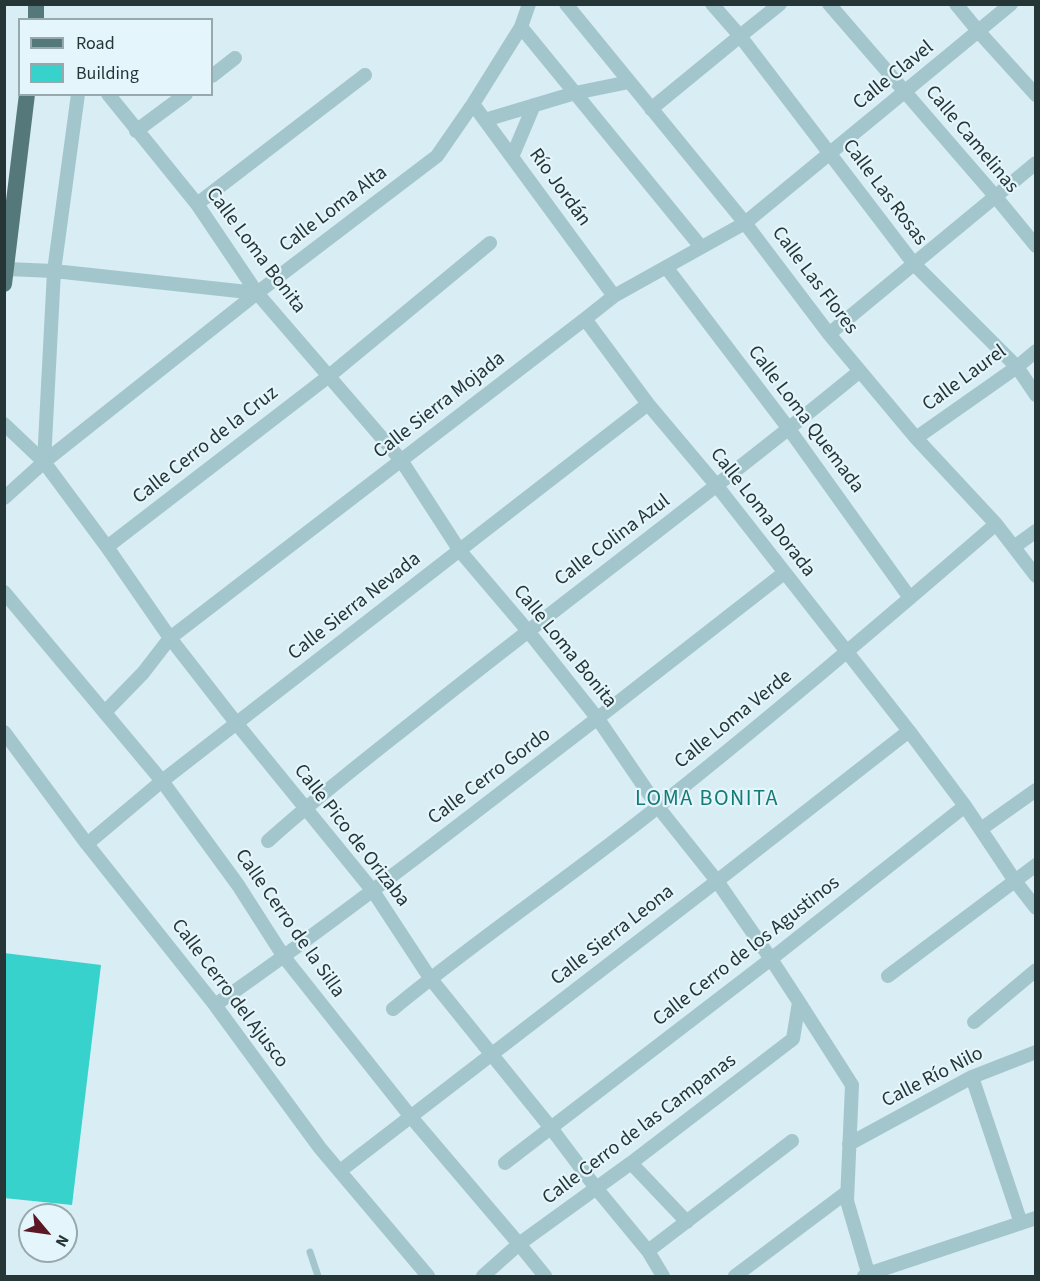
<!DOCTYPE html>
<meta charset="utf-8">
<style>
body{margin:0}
#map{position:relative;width:1040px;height:1281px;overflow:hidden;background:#d8edf4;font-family:"Source Sans 3",sans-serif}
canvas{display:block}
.frame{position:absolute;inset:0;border:6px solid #263637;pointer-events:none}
.legend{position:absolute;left:18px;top:18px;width:195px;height:78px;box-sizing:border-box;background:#e4f5fb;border:2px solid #98a9ad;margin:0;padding:8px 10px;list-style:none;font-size:18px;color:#263637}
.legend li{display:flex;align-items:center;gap:12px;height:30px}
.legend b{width:30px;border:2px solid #98a9ad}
.north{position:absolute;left:18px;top:1203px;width:60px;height:60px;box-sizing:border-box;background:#e4f5fb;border:2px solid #98a9ad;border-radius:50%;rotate:119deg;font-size:16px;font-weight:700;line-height:24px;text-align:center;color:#263637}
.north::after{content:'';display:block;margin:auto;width:21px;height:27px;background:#5c1727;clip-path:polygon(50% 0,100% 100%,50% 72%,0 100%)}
</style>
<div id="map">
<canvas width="1040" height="1281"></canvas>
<div class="frame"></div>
<ul class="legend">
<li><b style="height:8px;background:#55797a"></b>Road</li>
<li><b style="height:16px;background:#37d2cb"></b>Building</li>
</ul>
<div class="north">N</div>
</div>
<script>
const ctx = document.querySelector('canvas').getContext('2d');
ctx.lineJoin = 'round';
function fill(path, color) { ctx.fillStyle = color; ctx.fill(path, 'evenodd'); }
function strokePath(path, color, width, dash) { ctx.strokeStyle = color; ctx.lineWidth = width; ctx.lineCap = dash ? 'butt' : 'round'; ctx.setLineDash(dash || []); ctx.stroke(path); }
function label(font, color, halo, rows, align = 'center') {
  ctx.font = font + ' "Source Sans 3",sans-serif'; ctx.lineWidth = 4.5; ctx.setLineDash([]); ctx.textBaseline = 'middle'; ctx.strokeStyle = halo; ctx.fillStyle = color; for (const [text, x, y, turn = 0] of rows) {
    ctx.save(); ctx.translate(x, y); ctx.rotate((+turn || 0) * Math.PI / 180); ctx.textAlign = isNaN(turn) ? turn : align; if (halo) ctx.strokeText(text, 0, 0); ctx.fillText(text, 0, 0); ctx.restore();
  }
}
const building = new Path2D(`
 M4,953L101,965L72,1205L4,1198Z`);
const service = new Path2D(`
 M310,1252L318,1276`);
const minor = new Path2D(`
 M566,4L745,223L829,334L916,438L996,524L1036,576
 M712,4L740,36L914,264L1017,367L1036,395
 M829,4L995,196L1036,246
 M956,4L979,32L1036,95
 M521,27L701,247
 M212,76L235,58
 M108,94L197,204L257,293L401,460L460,551L528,631L598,719L658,807L717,881L771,959L799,1002L852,1085L847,1201L869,1276
 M473,104L614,296
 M651,109L740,36L780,4
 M485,120L575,93L629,82
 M136,131L186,94
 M512,157L534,105
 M197,204L365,75
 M666,267L789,429L910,598
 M7,269L54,271L257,293
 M585,319L648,404L717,486L909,731L965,806L1015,881L1036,908
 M829,334L1036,163
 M4,424L44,462L107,547L170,638L237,724L373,891L430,978L551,1128L596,1188L648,1251L663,1276
 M916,438L1017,367L1036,351
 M44,462L54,271L78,94
 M4,498L44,462L257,293L437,156L473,104L521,27L529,4
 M107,547L329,376L490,243
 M1014,547L1036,531
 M4,592L162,781L238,885L284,957L411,1117L519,1244L545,1276
 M105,712L143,673L170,638L585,319L614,296L745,223L1011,4
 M4,732L87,844L215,1005L320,1148L428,1276
 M981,829L1036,790
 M268,841C321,793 378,750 434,705C575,593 720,486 860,371
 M87,844L162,781L648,404
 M888,976L1036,865
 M215,1005C300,946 382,884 464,821C571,739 678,656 784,573
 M393,1009C479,938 572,876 659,806C774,715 885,620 996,524
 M974,1022L1036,970
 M972,1077L1021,1223
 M849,1144L972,1077L1036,1052
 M505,1163L771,959L965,806
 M631,1163L687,1222
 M340,1171L717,881L909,731
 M648,1251L792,1141
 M483,1276L519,1244L631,1163L793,1039L799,1002
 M735,1276L847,1192
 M864,1276L868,1274L1036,1218`);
const primary = new Path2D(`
 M36,20V4
 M4,284L27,94`);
const streetNames = [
 ["Calle Clavel",894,76,-39],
 ["Calle Camelinas",971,140,50],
 ["Río Jordán",559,188,54],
 ["Calle Las Rosas",884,193,53],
 ["Calle Loma Alta",334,210,-37],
 ["Calle Loma Bonita",255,251,53],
 ["Calle Las Flores",814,281,53],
 ["Calle Laurel",965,379,-36],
 ["Calle Sierra Mojada",440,406,-38],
 ["Calle Loma Quemada",805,420,53],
 ["Calle Cerro de la Cruz",206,446,-38],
 ["Calle Loma Dorada",762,513,52],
 ["Calle Colina Azul",613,541,-37],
 ["Calle Sierra Nevada",355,607,-38],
 ["Calle Loma Bonita",564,647,51],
 ["Calle Loma Verde",734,720,-39],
 ["Calle Cerro Gordo",490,777,-37],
 ["Calle Pico de Orizaba",351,836,52],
 ["Calle Cerro de la Silla",289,924,55],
 ["Calle Sierra Leona",613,936,-38],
 ["Calle Cerro de los Agustinos",747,952,-38],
 ["Calle Cerro del Ajusco",229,994,53],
 ["Calle Río Nilo",933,1078,-27],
 ["Calle Cerro de las Campanas",640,1130,-37]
];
const quarterNames = [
 ["LOMA BONITA",707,800]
];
fill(building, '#37d2cb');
strokePath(service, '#a3c6cd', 7);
strokePath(minor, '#a3c6cd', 14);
strokePath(primary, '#55797a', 16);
label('20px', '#263637', '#e4f5fb', streetNames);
ctx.letterSpacing = '1.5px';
label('22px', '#157b76', '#e4f5fb', quarterNames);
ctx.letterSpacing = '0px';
</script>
